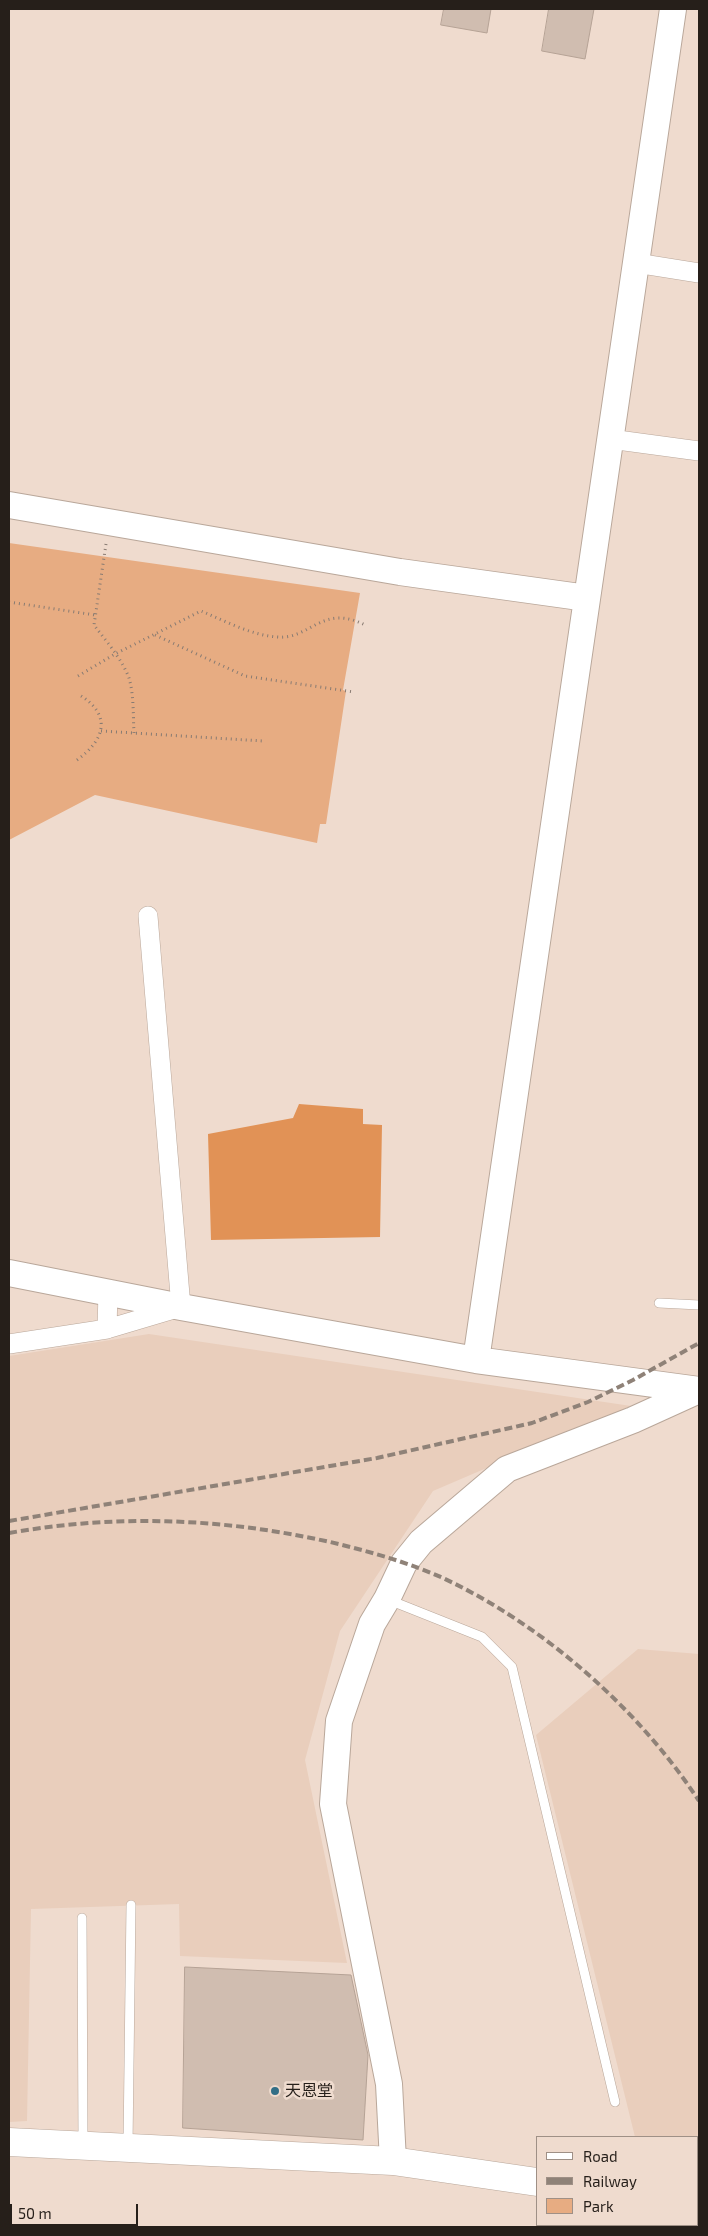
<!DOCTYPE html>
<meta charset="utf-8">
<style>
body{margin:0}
#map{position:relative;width:708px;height:2236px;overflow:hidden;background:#efdbce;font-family:"Exo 2",sans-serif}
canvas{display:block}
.frame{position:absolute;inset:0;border:10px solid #261f1a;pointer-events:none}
.legend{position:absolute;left:536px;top:2136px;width:162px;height:90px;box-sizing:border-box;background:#efdbce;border:1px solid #9f9086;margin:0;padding:6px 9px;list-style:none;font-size:15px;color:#261f1a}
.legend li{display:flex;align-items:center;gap:10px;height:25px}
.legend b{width:25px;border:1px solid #9f9086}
.scale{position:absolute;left:10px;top:2204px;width:128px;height:22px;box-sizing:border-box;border:2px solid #261f1a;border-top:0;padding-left:6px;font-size:15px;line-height:18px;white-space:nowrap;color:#261f1a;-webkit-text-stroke:4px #efdbce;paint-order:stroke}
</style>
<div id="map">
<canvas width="708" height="2236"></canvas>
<div class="frame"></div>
<ul class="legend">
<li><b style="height:6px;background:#fff"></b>Road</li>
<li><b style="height:6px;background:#8f8278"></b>Railway</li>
<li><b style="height:14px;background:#e7ac82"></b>Park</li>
</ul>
<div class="scale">50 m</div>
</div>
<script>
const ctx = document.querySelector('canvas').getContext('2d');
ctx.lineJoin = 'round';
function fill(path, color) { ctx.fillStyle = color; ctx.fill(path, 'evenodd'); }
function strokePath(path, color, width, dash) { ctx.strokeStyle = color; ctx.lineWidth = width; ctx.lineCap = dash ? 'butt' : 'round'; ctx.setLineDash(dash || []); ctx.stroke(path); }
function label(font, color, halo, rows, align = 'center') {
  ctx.font = font + ' "Exo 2","Noto Sans SC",sans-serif'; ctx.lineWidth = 5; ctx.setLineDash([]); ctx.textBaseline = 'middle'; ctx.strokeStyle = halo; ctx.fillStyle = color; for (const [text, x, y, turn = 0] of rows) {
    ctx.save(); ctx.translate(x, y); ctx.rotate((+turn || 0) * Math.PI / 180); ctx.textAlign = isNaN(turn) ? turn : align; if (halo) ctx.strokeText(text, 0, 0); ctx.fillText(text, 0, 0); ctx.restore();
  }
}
const built = new Path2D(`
 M149,1334L631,1406L433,1491L340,1631L305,1760L347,1963L180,1956L179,1904L31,1909L27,2121L9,2122V1356Z
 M638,1649L699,1654V2182H697V2137H635L536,1735Z
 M568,2225H640L668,2227H566Z`);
const green = new Path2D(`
 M9,543L360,593L343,690L346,691L326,824H320L317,843L95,795L9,840Z`);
const forest = new Path2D(`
 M299,1104L363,1109V1124L382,1125L380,1237L211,1240L208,1134L293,1118Z`);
const building = new Path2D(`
 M444,9H491L487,33L441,25Z
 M549,9H594L585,59L542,51Z
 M185,1967L351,1975L368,2055L363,2140L183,2128Z`);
const path = new Path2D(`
 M106,544L94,625C106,641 122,659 129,678C134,695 133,715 134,733
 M9,602L95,615
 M155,635L245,676L354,692
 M78,676L115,654L201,611C225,621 251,635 277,637C311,640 322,602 367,626
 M101,731L263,741
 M77,760C106,739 112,714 78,694`);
const lane = new Path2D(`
 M659,1303L699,1305
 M389,1600L482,1637L512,1667L615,2102
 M82,1918L83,2143
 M128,2145L131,1905`);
const street = new Path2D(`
 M636,263L699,273
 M610,439L699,451
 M107,1329L108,1292
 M9,1344L107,1329L181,1307L148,916
 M549,2227L550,2225`);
const secondary = new Path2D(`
 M9,505L400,572L587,598
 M9,1273L181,1307L476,1360L699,1390
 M476,1360L673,9
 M393,2161L389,2084L333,1804L339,1721L372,1624L387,1599L404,1563L421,1542L507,1469L633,1420L699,1390`);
const highway = new Path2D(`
 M9,2142L393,2161L537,2182
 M697,2198H699`);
const rail = new Path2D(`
 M9,1521L377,1458L532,1423L588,1402L633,1380L699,1343
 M9,1533C117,1514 223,1518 330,1542C368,1551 407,1562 443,1578C543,1625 638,1708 699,1801`);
const markers = [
 [275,2091,5,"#326e86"]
];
const poiNames = [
 ["天恩堂",285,2091]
];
fill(built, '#e9cebc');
fill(green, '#e7ac82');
fill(forest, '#e19256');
fill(building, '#d0bdb0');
strokePath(building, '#b5a295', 1);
strokePath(lane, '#b9a79a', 10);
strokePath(street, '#b9a79a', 20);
strokePath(secondary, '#b9a79a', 28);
strokePath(highway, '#b9a79a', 29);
strokePath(path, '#887b72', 3, [1, 4]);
strokePath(lane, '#fff', 9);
strokePath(street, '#fff', 19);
strokePath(secondary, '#fff', 26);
strokePath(highway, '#fff', 28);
strokePath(rail, '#8f8278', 4, [8, 4]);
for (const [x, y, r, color] of markers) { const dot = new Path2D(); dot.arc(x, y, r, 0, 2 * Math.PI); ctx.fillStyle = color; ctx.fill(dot); strokePath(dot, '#efdbce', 2); }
label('16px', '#261f1a', '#efdbce', poiNames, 'left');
</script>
